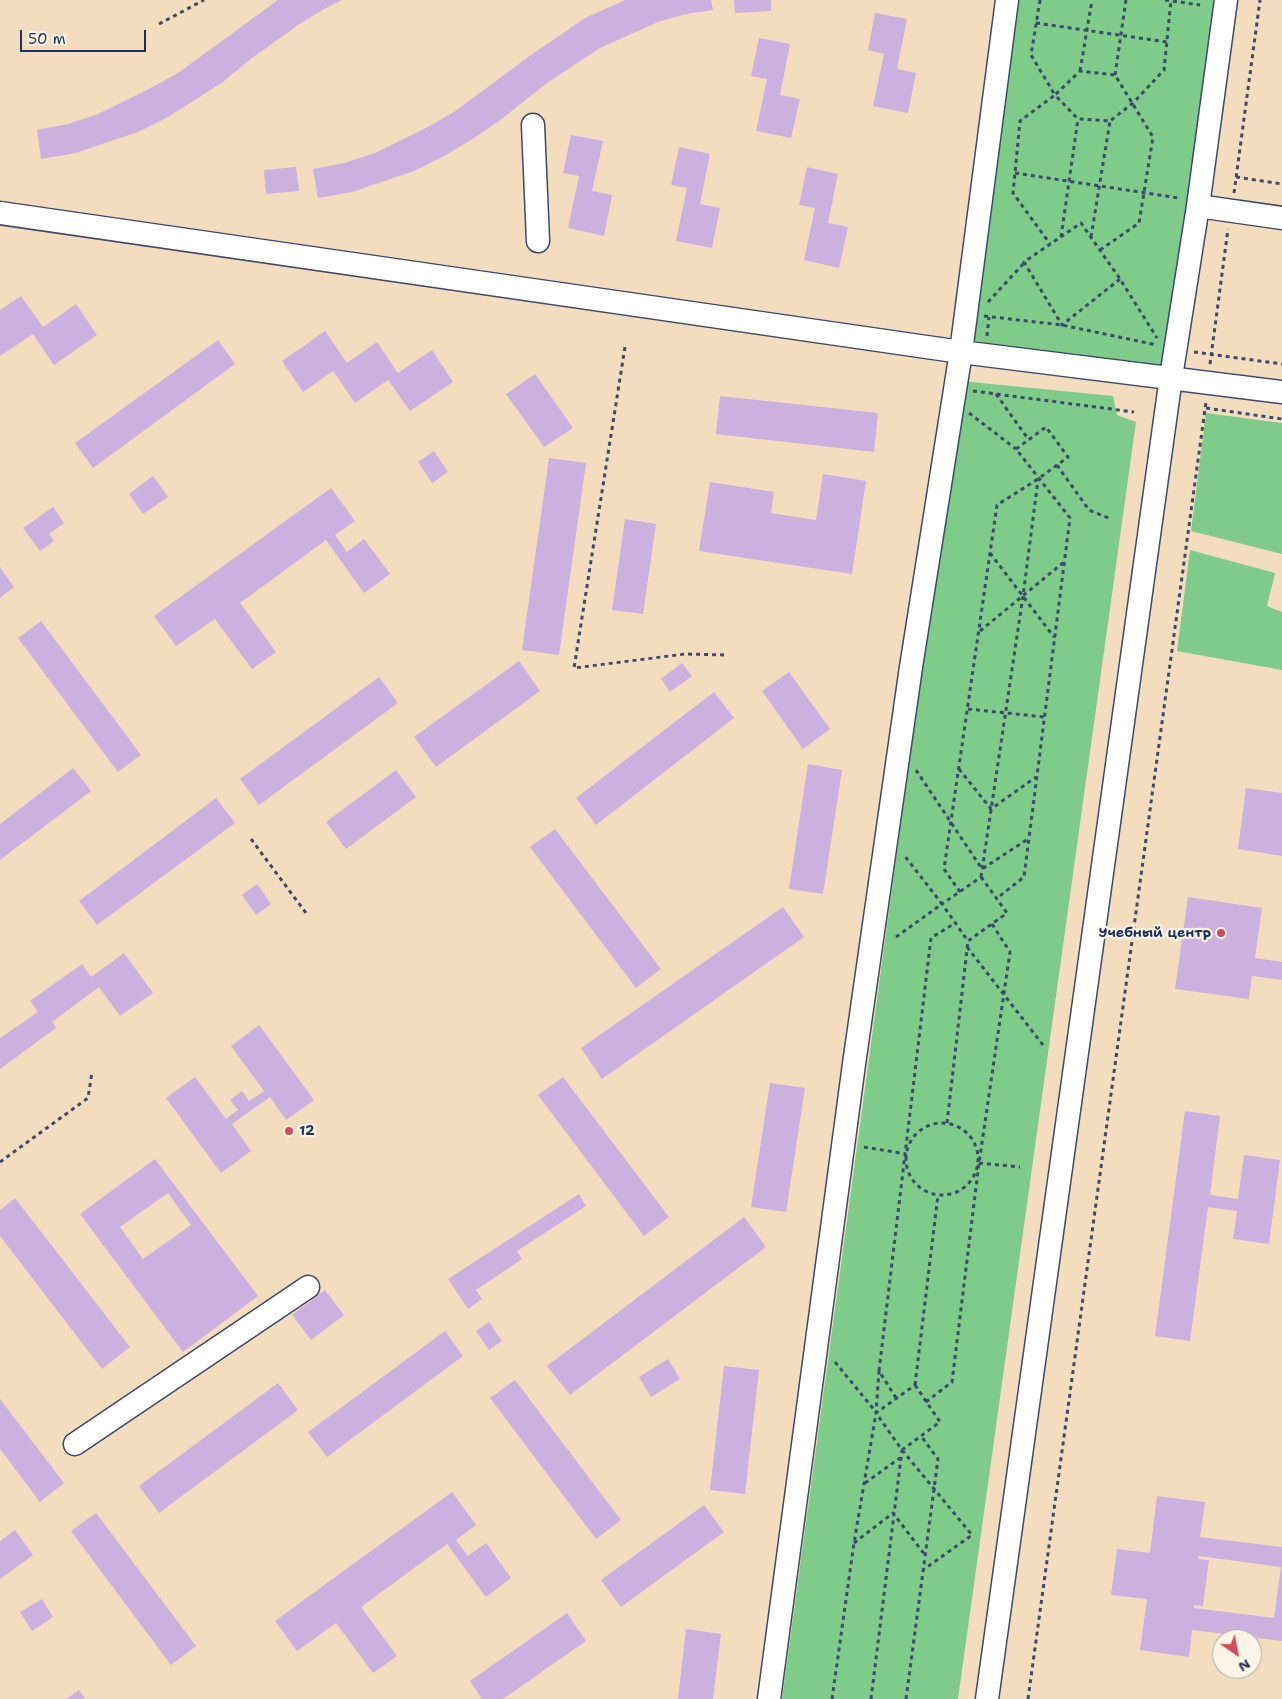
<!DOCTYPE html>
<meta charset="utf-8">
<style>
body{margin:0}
#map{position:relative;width:1282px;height:1699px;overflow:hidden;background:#f4ddbe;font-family:"Shantell Sans",sans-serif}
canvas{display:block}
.north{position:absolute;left:1212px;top:1629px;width:50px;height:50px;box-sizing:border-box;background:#fcf5e5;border:1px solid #a2a6af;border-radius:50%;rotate:147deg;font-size:14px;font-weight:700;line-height:20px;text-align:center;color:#1b2f5e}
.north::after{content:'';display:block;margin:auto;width:18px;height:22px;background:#d1495b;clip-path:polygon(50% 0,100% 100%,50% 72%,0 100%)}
.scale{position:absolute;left:20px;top:30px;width:126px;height:22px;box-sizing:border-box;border:2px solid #1b2f5e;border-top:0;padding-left:6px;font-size:15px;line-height:18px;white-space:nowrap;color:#1b2f5e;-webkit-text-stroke:4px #fcf5e5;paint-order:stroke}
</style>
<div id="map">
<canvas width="1282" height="1699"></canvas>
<div class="north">N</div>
<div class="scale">50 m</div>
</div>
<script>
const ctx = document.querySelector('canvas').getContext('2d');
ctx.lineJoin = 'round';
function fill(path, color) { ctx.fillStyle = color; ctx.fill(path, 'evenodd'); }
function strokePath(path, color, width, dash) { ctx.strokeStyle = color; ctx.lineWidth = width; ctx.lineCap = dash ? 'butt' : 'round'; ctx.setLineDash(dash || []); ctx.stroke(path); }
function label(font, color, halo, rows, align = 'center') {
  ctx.font = font + ' "Shantell Sans",sans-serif'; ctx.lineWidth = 4.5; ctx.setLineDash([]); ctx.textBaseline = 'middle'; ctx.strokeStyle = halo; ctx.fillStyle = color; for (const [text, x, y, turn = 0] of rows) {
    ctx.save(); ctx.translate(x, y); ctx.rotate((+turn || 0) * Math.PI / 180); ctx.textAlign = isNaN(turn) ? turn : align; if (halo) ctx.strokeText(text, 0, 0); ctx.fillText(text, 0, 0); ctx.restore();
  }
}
const green = new Path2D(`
 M1007,0H1226L1171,377L961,352Z
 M961,381L1113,396L1117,415L1136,422L958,1699H782Z
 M1206,413L1282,423V554L1191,531Z
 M1190,550L1275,573L1267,606L1282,612V670L1177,651Z`);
const building = new Path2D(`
 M278,0H342L324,9L298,25L248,61L223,82L168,117L138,132L108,142L76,153L41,159L37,130L68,124L98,114L149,89L178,73Z
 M625,0H711L713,10L686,14L658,22L600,48L547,83L499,121L471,140L444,156L414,171L352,192L318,198L313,169L344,163L375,153L426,128L454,112L531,55L585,18Z
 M734,0H771V11L735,13Z
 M875,13L907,19L897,69L916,73L908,113L873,106L884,54L868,50Z
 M759,38L790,44L780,95L800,99L791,138L756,131L767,79L751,76Z
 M571,135L603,141L592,191L612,195L604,236L568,228L579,176L563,173Z
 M679,147L710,154L700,204L720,208L712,248L676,241L687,188L671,185Z
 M296,167L299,191L266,194L264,170Z
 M807,167L838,174L828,223L848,227L839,268L804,260L815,208L799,205Z
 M21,296L43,327L76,304L97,335L54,365L33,334L0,356V310Z
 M325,331L347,363L377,342L398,373L432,350L453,382L410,411L388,380L355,403L333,371L303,392L282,361Z
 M218,340L235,364L93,468L75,443Z
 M535,374L573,428L544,447L506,394Z
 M720,396L878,413L874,452L716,434Z
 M434,451L448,472L432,483L418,462Z
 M549,458L586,463L559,655L522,650Z
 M823,474L866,481L852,574L699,551L710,482L774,492L771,513L816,520Z
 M153,476L168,497L143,514L129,494Z
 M331,488L355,521L335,535L347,552L364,539L390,574L364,593L326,540L240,603L276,652L252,669L215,619L176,646L154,616Z
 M53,507L64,523L49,534L54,541L40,551L23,528Z
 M625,519L656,524L643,614L612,610Z
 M0,567L14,587L0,598Z
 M41,621L141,755L118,772L18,638Z
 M519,661L540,691L436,767L414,737Z
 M682,663L692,676L670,692L661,679Z
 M789,672L830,729L803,749L762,691Z
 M379,677L398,703L259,805L240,779Z
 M714,692L734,718L596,825L576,798Z
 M808,764L842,770L823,894L789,889Z
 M73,768L91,791L0,860V824Z
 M396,770L416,797L346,849L326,822Z
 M1246,788L1282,793V856L1238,849Z
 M216,798L235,823L97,925L79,901Z
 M555,829L661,969L636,988L530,847Z
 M257,884L271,904L256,915L242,895Z
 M1188,897L1262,908L1255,958L1282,962V980L1252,976L1249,999L1175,989Z
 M783,907L804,937L602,1079L581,1048Z
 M124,953L153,993L120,1016L99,987L52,1022L56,1028L0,1069V1038L38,1012L30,1001L82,964L91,977Z
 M259,1025L314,1100L286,1120L270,1097L232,1124L251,1151L221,1173L166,1098L195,1077L226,1119L238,1110L230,1100L242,1091L249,1101L264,1091L231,1046Z
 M563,1077L669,1217L644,1236L538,1095Z
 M770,1083L805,1088L786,1212L751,1207Z
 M1185,1111L1220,1116L1210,1195L1238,1199L1244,1155L1280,1160L1269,1244L1233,1239L1237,1211L1208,1207L1190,1341L1155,1336Z
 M155,1159L258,1296L183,1352L80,1214ZM168,1193L191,1225L143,1259L120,1227Z
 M579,1194L586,1206L517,1251L522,1259L476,1290L482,1299L468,1309L448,1279Z
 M15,1198L130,1347L102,1369L0,1236V1210Z
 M744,1217L766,1247L570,1395L547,1366Z
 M325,1290L344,1315L311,1340L292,1315Z
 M489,1322L502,1341L489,1350L476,1331Z
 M445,1331L463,1356L327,1457L308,1432Z
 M668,1359L680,1379L651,1397L639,1377Z
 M724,1366L759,1370L745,1494L710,1490Z
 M515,1380L621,1520L596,1539L490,1398Z
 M278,1383L298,1410L159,1513L139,1486Z
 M0,1399L64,1483L40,1502L0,1449Z
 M452,1492L476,1525L456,1540L468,1556L486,1543L511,1578L486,1597L447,1544L361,1607L397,1656L373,1673L336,1623L297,1651L275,1621Z
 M1157,1496L1205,1502L1200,1537L1282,1547V1641L1192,1630L1189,1657L1140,1650L1147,1599L1111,1595L1117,1549L1150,1553ZM1199,1556L1281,1567L1274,1618L1194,1608V1605L1203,1606L1209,1560L1198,1559Z
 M704,1505L724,1532L621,1607L601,1580Z
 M96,1513L196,1646L171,1665L71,1531Z
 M15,1530L33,1555L0,1579V1541Z
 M42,1599L53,1617L32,1631L20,1612Z
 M567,1613L586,1641L503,1699H482L470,1681Z
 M686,1629L721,1634L713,1699H678Z
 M79,1690L85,1699H66Z`);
const path = new Path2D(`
 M1040,0L1031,55L1055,95L1020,121L1013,193L1050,244
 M1165,0L1200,5
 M1036,23L1167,42
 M159,24L204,0
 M1080,71L1092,0
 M1115,75L1126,0
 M1015,173L1179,198
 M1236,177L1282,184
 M1234,193L1260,0
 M1061,237L1078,119
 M1091,237L1110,121
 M1100,250L1139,223L1153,137L1115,75L1080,71L1055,95L1078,119L1110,121L1133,103L1164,70L1171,0
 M1120,279L1062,325L1024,262L1081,223L1120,279L1157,338
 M988,302L1024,263
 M984,316L1062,325L1157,345
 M987,336L989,317
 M625,347L574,668L685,654L727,655
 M1194,352L1282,364
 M1210,364L1228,229
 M973,391L1134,412
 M996,394L1029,440
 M1206,408L1282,419
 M969,413L1016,449
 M1057,465L1089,510L1111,519
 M990,553L1054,637
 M980,631L1064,562
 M968,709L1044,717
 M959,769L991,809L1036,777
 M916,770L982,869L1028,839
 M251,839L306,913
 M981,877L1023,596L1038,480
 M981,877L1007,913L968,941L942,904Z
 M960,892L944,869L997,505L1038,479L1068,457L1046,427L1016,449L1070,518L1024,877L996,899
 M896,937L942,904L904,855
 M967,947L1043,1045
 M906 1159a36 36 0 1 1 72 0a36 36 0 1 1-72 0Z
 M947,1123L968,941
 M864,1147L906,1154
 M0,1162L88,1098L92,1072
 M979,1163L1020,1167
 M835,1362L876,1412
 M915,1385L938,1195
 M915,1385L940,1422L902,1450L876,1413Z
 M896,1398L879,1371L931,938L955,923
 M926,1402L952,1382L979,1163L1010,952L992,924
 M902,1450L972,1535L923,1570
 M865,1483L900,1458
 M854,1543L893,1513L925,1555
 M832,1699L854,1543L876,1413L879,1371
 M871,1699L902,1450
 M906,1699L938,1459L921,1436
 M1028,1699L1206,402`);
const minor = new Path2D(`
 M533,125L538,241
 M1198,206L1282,218
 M0,213L961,352L1282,392
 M75,1444L308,1287
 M769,1699L854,1064L911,667L961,352L1007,0
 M987,1699L1171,377L1198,206L1226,0`);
const markers = [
 [1221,933,5,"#d1495b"],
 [289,1131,5,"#d1495b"]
];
const poiNames = [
 ["Учебный центр",1211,933],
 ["12",299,1131,"left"]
];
fill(green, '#7fcb8a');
fill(building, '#ccb0e0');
strokePath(minor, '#3c496c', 25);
strokePath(path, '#3c496c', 3, [4, 4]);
strokePath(minor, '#fff', 22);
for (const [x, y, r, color] of markers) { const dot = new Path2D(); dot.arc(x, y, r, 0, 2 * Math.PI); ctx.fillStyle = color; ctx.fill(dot); strokePath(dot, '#fcf5e5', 2); }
label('bold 14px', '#1b2f5e', '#fcf5e5', poiNames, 'right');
</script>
